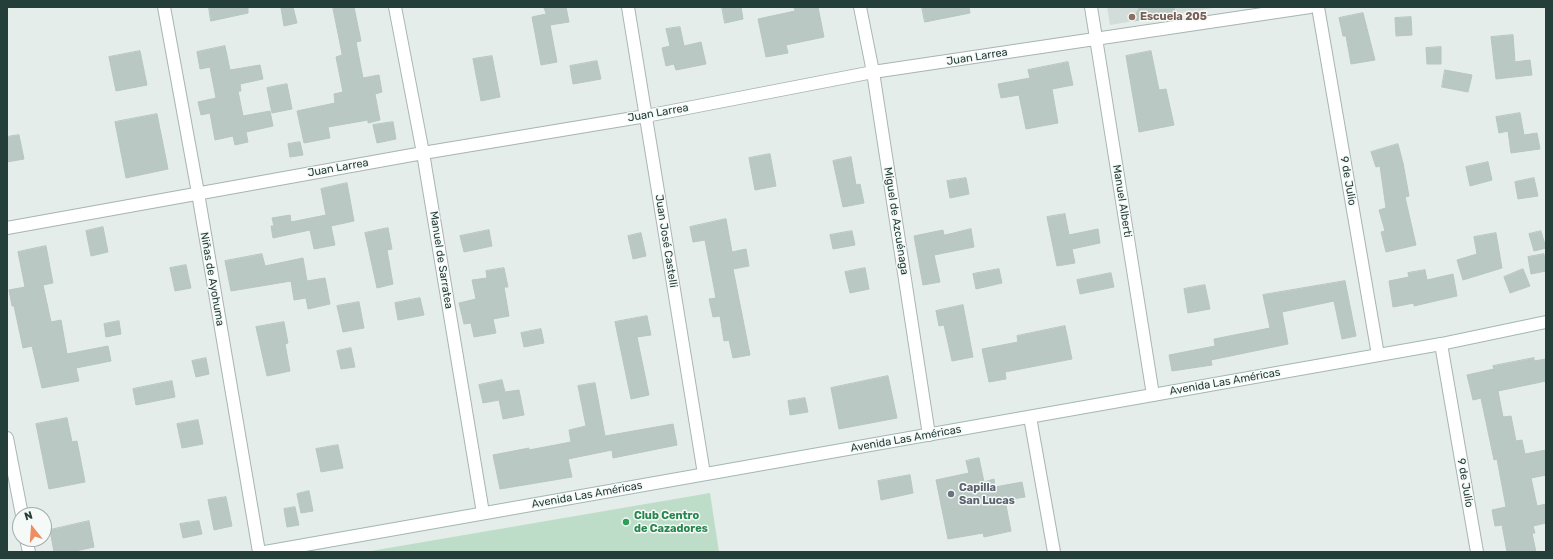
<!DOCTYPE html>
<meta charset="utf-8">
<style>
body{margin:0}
#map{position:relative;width:1553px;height:559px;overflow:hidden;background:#e4edea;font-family:Rubik,sans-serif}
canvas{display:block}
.frame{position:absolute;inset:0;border:8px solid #243e39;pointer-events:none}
.north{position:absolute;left:12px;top:507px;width:40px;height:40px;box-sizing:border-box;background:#f5f9f7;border:1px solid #a1aeab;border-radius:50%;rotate:343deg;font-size:11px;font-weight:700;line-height:16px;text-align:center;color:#243e39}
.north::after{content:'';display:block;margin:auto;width:14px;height:18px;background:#ec8d63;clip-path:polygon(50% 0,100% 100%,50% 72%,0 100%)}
</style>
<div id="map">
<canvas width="1553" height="559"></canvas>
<div class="frame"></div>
<div class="north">N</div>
</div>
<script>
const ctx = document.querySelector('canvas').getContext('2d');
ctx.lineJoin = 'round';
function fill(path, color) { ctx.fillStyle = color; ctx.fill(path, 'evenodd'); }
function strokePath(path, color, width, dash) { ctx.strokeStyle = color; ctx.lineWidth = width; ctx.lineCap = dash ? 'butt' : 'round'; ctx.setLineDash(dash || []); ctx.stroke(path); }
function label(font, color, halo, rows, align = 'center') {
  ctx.font = font + ' Rubik,sans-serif'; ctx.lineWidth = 3; ctx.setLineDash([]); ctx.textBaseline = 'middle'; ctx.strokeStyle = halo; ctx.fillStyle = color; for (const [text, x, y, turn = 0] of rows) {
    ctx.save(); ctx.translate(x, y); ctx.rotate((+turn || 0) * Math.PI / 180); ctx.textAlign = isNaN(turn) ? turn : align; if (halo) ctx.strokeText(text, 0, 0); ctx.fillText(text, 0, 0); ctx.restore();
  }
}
const built = new Path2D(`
 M1107,7H1219L1110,25Z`);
const green = new Path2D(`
 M710,493L719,552H365Z`);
const building = new Path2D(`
 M209,7H248V13L211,21Z
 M288,7H293L297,23L284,26L281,8Z
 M333,7H354L361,41L356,42L363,78L379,75L382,92L375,94L380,120L368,123V120L328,127L330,138L304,143L297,111L335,103L334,94L343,92L336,57L342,55Z
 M544,7H566L569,22L550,25L557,62L541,65L532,17L546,14Z
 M722,7H741L743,19L725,23Z
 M794,7H818L824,37L786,45L788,53L766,57L758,19L795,11Z
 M922,7H969L970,13L925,22Z
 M1140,7H1174L1175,14L1133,21Z
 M1363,13L1375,60L1351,64L1346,36H1343L1339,18Z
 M1411,17L1412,35L1396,36L1395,18Z
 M680,27L684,46L701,42L706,64L676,70L674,64L666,66L662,48L670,46L666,29Z
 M1513,35L1515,62L1530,60L1532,75L1496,79L1491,37Z
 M225,46L230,70L260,65L263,79L240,84L241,91H238L243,116L270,111L273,126L246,132L248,142L235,145L233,136L215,140L210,113L201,115L198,102L216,98L210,67L200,69L197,52Z
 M1441,47V64H1427L1426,48Z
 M140,51L147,85L116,91L109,57Z
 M1151,51L1159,90L1166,89L1174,125L1139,132L1126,56Z
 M492,56L500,97L481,101L473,59Z
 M597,61L601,79L573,84L570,66Z
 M1068,62L1073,85L1052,89L1058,123L1026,129L1019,95L1001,98L998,84L1030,78L1028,70Z
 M1445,70L1472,75L1468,92L1442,87Z
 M287,84L292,109L272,113L267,88Z
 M1520,113L1524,135L1537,133L1540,149L1511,153L1508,131L1499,133L1496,117Z
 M157,114L168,169L126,178L115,122Z
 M393,122L396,139L377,143L373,125Z
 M19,135L24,159L7,162V137Z
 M300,142L303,155L290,157L288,144Z
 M1398,144L1403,163L1409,196L1405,197L1416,245L1386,252L1381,232L1385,231L1379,210L1386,208L1380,166L1376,167L1371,152Z
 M770,154L776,186L755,190L749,158Z
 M851,157L856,185L860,184L864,203L843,207L833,161Z
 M1488,162L1492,180L1470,186L1466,167Z
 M966,178L969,194L950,198L947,181Z
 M1534,178L1538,196L1518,199L1515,182Z
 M347,183L354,221L331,226L335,245L314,249L310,230L273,238L271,226H274L272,218L290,215L291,222L326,215L321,189Z
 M1065,214L1069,235L1098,229L1100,243L1072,249L1075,263L1057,266L1047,217Z
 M726,219L732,252L746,249L749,266L733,269L750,355L733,358L729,340L724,341L720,316L713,317L709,299L716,298L705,240L693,242L690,227Z
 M103,227L108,252L91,256L86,231Z
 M388,228L392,249L387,250L393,284L377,288L365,233Z
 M971,229L974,247L934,255L940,282L923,285L914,236L943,230L944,235Z
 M489,230L492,246L464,252L460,236Z
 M852,231L855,245L833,249L830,235Z
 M1541,231L1546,248L1534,251L1529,234Z
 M641,233L646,256L633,259L628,236Z
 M1496,233L1502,268L1463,280L1457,260L1477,254L1474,237Z
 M46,246L53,283L43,285L51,322L61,320L67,354L108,346L111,361L76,368L79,381L42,388L32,346L23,348L14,306H12L9,290L25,287L18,252Z
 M262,254L265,266L303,258L307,281L325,278L330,304L308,309L306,298L294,300L291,281L231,291L225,261Z
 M1544,254L1546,271L1531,274L1528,257Z
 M186,265L191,288L175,291L170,268Z
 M504,268L508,287H504L509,316L493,319L496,333L474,337L471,323L464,324L459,303L476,299L472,280L487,278L486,271Z
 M865,268L869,289L850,293L845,272Z
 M999,269L1002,283L976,289L973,274Z
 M1523,269L1530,286L1510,293L1504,277Z
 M1425,270L1427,280L1453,274L1457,296L1414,306V303L1393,307L1389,281L1409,277L1408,273Z
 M1111,273L1114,287L1080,294L1077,280Z
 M1345,281L1356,336L1342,339L1334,301L1282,312L1288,344L1211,360L1212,365L1172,371L1169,355L1215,346L1214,339L1270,328L1263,295Z
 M1205,285L1210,309L1188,313L1184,289Z
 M420,298L424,315L398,320L395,303Z
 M359,302L364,328L343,332L337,306Z
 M963,305L973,357L952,361L944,325L939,326L936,311Z
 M647,316L651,335L637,337L649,395L631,399L615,322Z
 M119,321L121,334L106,337L104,324Z
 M284,322L288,343L285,344L290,371L267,376L256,327Z
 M1065,326L1072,359L1005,372L1006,379L989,382L982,349L1018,342L1017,336Z
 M541,329L544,343L524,347L521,333Z
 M351,348L355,367L341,369L337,351Z
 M206,358L209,374L196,377L192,361Z
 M1534,358V361L1546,359V381L1498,391L1503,417L1511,416L1516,441L1522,440L1525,454L1546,450V475L1531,478L1537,506L1546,504V523L1533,526L1535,533H1532L1536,552H1507L1502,525L1495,526L1492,510L1506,507L1497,459L1494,460L1481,398L1473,400L1467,375L1494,369L1493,366Z
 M888,376L897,418L839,429L831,388Z
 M502,380L505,392L519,390L524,415L503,419L499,400L483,403L479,385Z
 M172,381L175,397L136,405L133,389Z
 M595,383L605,436L673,424L677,445L613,458L612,450L568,459L572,477L500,489L493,455L529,448V450L571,442L569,430L586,426L578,386Z
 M805,398L808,412L790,415L788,401Z
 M67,418L72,442L77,441L85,482L49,489L36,424Z
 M198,420L203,444L182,448L177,424Z
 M338,445L343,468L321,472L316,449Z
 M979,458L984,482L994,479L995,487L1022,482L1025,497L1005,500L1011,531L984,537L983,533L948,539L936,480L969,473L966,461Z
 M910,475L913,493L881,500L878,481Z
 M309,491L313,511L301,513L297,494Z
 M226,497L232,526L214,530L208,500Z
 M295,507L299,525L287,527L284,509Z
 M89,521L94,547L71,552H54L50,530Z
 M199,521L202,534L183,538L180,524Z`);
const street = new Path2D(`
 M164,7L198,193L259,552
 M395,7L423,153L483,513
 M628,7L704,474
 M860,7L873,72L929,435
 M1091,7L1153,395
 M1318,7L1378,355
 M7,228L423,153L646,116L873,72L1310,7
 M1441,344L1477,552
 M1030,417L1054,552
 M7,438L22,515
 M26,539L29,552`);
const secondary = new Path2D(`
 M265,552L1441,344L1546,322`);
const markers = [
 [1132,17,4,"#8d6e63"],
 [951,494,4,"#6b7280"],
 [626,522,4,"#2e9e5b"]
];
const educationNames = [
 ["Escuela 205",1140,17]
];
const streetNames = [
 ["Juan Larrea",977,57,-9],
 ["Juan Larrea",658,113,-10],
 ["Juan Larrea",338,168,-10],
 ["9 de Julio",1348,181,80],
 ["Manuel Alberti",1122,201,81],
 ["Miguel de Azcuénaga",896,221,81],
 ["Juan José Castelli",666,241,81],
 ["Manuel de Sarratea",441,260,81],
 ["Niñas de Ayohuma",212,279,80],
 ["Avenida Las Américas",1225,382,-10],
 ["Avenida Las Américas",906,439,-10],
 ["9 de Julio",1465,483,80],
 ["Avenida Las Américas",587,495,-10]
];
const worshipNames = [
 ["Capilla",959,488],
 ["San Lucas",959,501]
];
const leisureNames = [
 ["Club Centro",634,516],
 ["de Cazadores",634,529]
];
fill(built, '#d2ddd9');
fill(green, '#beddc8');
fill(building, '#b9c8c3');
strokePath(building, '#b7c6c1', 1);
strokePath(street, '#a7b5b1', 14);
strokePath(secondary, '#a3b8b2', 14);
strokePath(street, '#fff', 12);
strokePath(secondary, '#fff', 12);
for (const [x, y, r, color] of markers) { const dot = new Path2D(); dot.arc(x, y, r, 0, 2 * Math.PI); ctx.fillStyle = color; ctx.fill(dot); strokePath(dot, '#f5f9f7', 1.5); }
label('bold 11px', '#785e54', '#f5f9f7', educationNames, 'left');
label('11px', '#243e39', '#f5f9f7', streetNames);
label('bold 11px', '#5b616d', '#f5f9f7', worshipNames, 'left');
label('bold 11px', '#27864d', '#f5f9f7', leisureNames, 'left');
</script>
